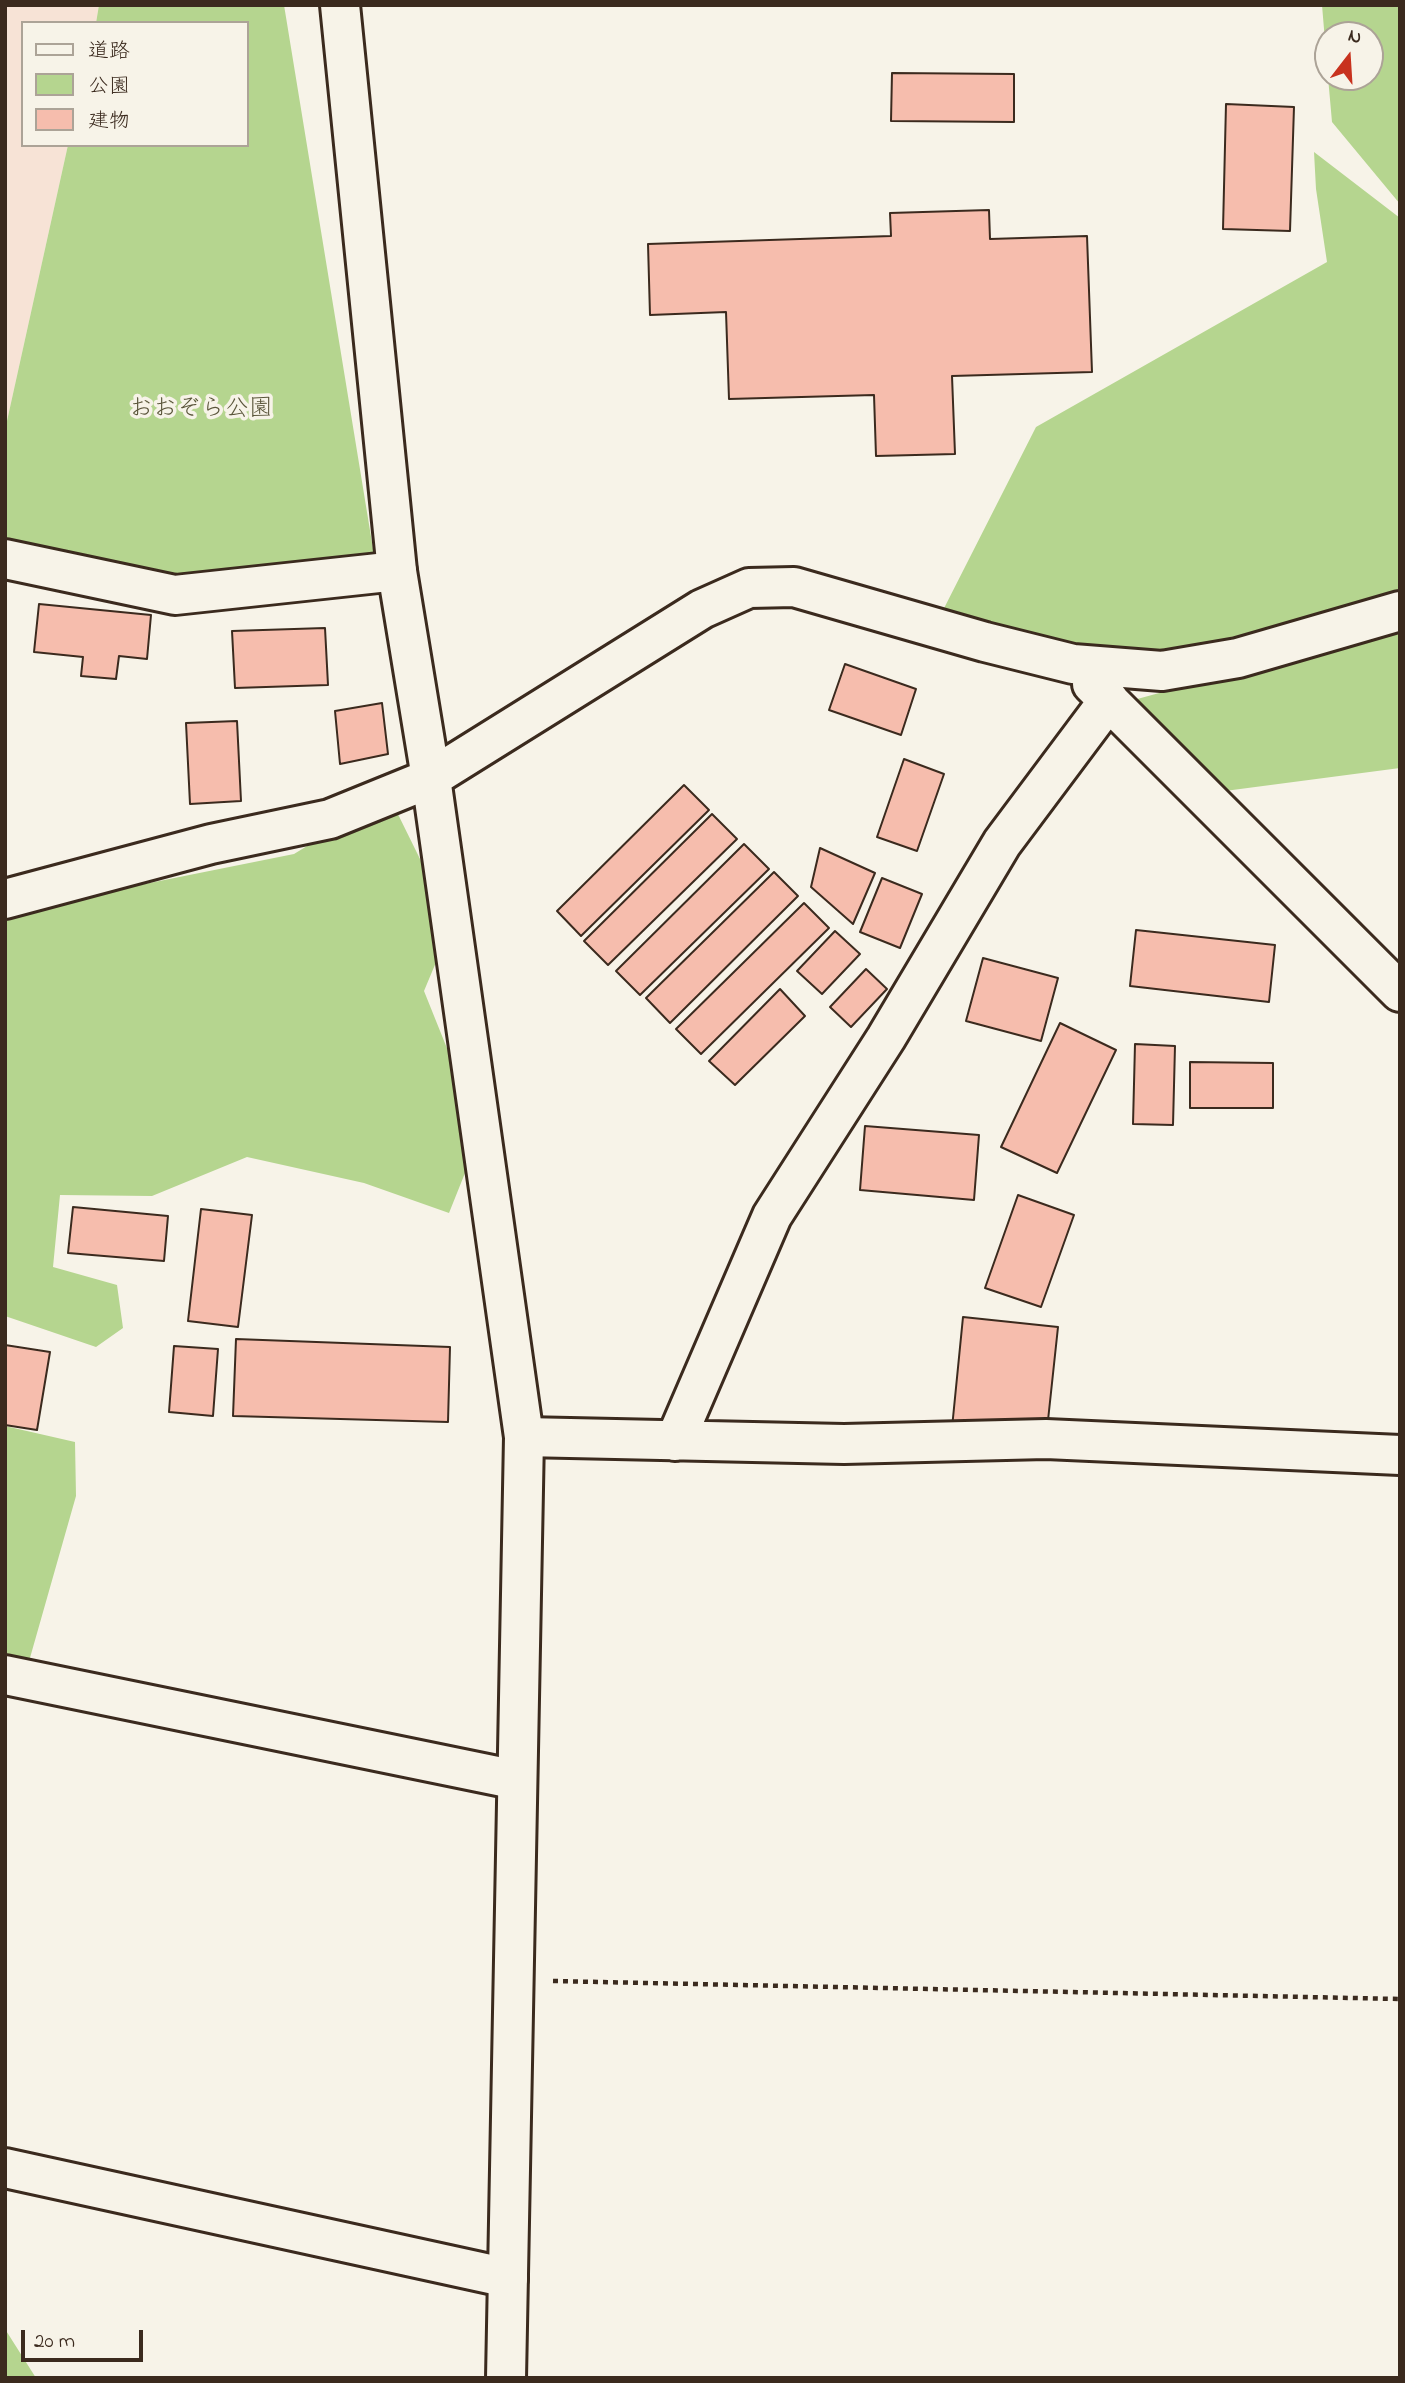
<!DOCTYPE html>
<meta charset="utf-8">
<style>
body{margin:0}
#map{position:relative;width:1405px;height:2383px;overflow:hidden;background:#f7f3e8;font-family:"Indie Flower","Klee One",sans-serif}
canvas{display:block}
.frame{position:absolute;inset:0;border:7px solid #3b2a1e;pointer-events:none}
.legend{position:absolute;left:21px;top:21px;width:228px;height:126px;box-sizing:border-box;background:#f7f3e8;border:2px solid #aca397;margin:0;padding:9px 12px;list-style:none;font-size:21px;color:#3b2a1e}
.legend li{display:flex;align-items:center;gap:14px;height:35px}
.legend b{width:35px;border:2px solid #aca397}
.north{position:absolute;left:1314px;top:21px;width:70px;height:70px;box-sizing:border-box;background:#f7f3e8;border:2px solid #aca397;border-radius:50%;rotate:17deg;font-size:19px;font-weight:700;line-height:28px;text-align:center;color:#3b2a1e}
.north::after{content:'';display:block;margin:auto;width:24px;height:32px;background:#c8321e;clip-path:polygon(50% 0,100% 100%,50% 72%,0 100%)}
.scale{position:absolute;left:21px;top:2330px;width:122px;height:32px;box-sizing:border-box;border:4px solid #3b2a1e;border-top:0;padding-left:9px;font-size:21px;line-height:24px;white-space:nowrap;color:#3b2a1e;-webkit-text-stroke:5px #f7f3e8;paint-order:stroke}
</style>
<div id="map">
<canvas width="1405" height="2383"></canvas>
<div class="frame"></div>
<ul class="legend">
<li><b style="height:9px;background:#f7f3e8"></b>道路</li>
<li><b style="height:19px;background:#b5d58f"></b>公園</li>
<li><b style="height:19px;background:#f6bdad"></b>建物</li>
</ul>
<div class="north">N</div>
<div class="scale">20 m</div>
</div>
<script>
const ctx = document.querySelector('canvas').getContext('2d');
ctx.lineJoin = 'round';
function fill(path, color) { ctx.fillStyle = color; ctx.fill(path, 'evenodd'); }
function strokePath(path, color, width, dash) { ctx.strokeStyle = color; ctx.lineWidth = width; ctx.lineCap = dash ? 'butt' : 'round'; ctx.setLineDash(dash || []); ctx.stroke(path); }
function label(font, color, halo, rows, align = 'center') {
  ctx.font = font + ' "Indie Flower","Klee One",sans-serif'; ctx.lineWidth = 7; ctx.setLineDash([]); ctx.textBaseline = 'middle'; ctx.strokeStyle = halo; ctx.fillStyle = color; for (const [text, x, y, turn = 0] of rows) {
    ctx.save(); ctx.translate(x, y); ctx.rotate((+turn || 0) * Math.PI / 180); ctx.textAlign = isNaN(turn) ? turn : align; if (halo) ctx.strokeText(text, 0, 0); ctx.fillText(text, 0, 0); ctx.restore();
  }
}
const built = new Path2D(`
 M5,5H99L96,23H23V145H68L5,430Z`);
const green = new Path2D(`
 M99,5H284L374,555L147,590L5,557V430L68,145H247V23H96Z
 M1322,5H1400V204L1332,122L1328,77H1370V35H1328V77Z
 M1314,152L1400,218V608L1180,668L934,628L1036,427L1327,262L1316,189Z
 M1400,627V768L1202,794L1130,701Z
 M389,796L452,924L424,991L481,1133L449,1213L364,1183L247,1157L152,1196L60,1195L53,1267L117,1285L123,1328L96,1347L5,1316V912L294,854Z
 M5,1426L75,1442L76,1496L20,1693L5,1688Z
 M5,2329L36,2378H5Z`);
const building = new Path2D(`
 M892,73L1014,74V122L891,121Z
 M1226,104L1294,107L1290,231L1223,229Z
 M989,210L990,239L1087,236L1092,372L952,376L955,454L876,456L874,395L729,399L726,312L650,315L648,244L891,236L890,213Z
 M39,604L151,615L147,659L119,656L116,679L81,676L83,657L34,652Z
 M325,628L328,685L235,688L232,631Z
 M845,664L916,689L901,735L829,710Z
 M382,703L388,754L340,764L335,711Z
 M237,721L241,801L190,804L186,723Z
 M904,759L944,774L917,851L877,837Z
 M684,785L709,810L581,936L557,911Z
 M712,814L737,839L608,965L584,941Z
 M744,844L769,869L640,995L616,971Z
 M820,848L875,873L853,924L811,887Z
 M774,872L798,896L670,1023L646,998Z
 M882,878L922,894L900,948L860,932Z
 M804,903L829,928L701,1054L676,1029Z
 M1136,930L1275,945L1269,1002L1130,986Z
 M835,931L860,954L822,994L797,971Z
 M983,958L1058,978L1041,1041L966,1021Z
 M866,969L887,989L851,1027L830,1007Z
 M780,989L805,1016L735,1085L709,1061Z
 M1060,1023L1116,1050L1057,1173L1001,1147Z
 M1135,1044L1175,1046L1173,1125L1133,1124Z
 M1190,1062L1273,1063V1108H1190Z
 M865,1126L979,1135L974,1200L860,1190Z
 M1018,1195L1074,1215L1041,1307L985,1288Z
 M73,1207L168,1216L164,1261L68,1253Z
 M201,1209L252,1215L238,1327L188,1321Z
 M963,1317L1058,1327L1046,1439L952,1428Z
 M236,1339L450,1347L448,1422L233,1416Z
 M5,1345L50,1352L37,1430L5,1425Z
 M174,1346L218,1349L213,1416L169,1412Z`);
const path = new Path2D(`
 M553,1981L1400,1999`);
const street = new Path2D(`
 M5,559L175,595L397,571
 M1092,684L1400,992
 M524,1437L844,1444L1046,1439L1400,1455
 M675,1441L772,1216L886,1038L1002,843L1109,700
 M5,1675L517,1780
 M5,2168L508,2278`);
const secondary = new Path2D(`
 M340,5L397,571L431,778L524,1437L506,2378
 M5,899L211,844L330,819L431,778L702,609L749,588L794,587L985,642L1073,664L1162,671L1238,658L1400,611`);
const parkNames = [
 ["おおぞら公園",201,411]
];
fill(built, '#f7e3d6');
fill(green, '#b5d58f');
fill(building, '#f6bdad');
strokePath(building, '#3b2a1e', 2);
strokePath(street, '#3b2a1e', 44);
strokePath(secondary, '#3b2a1e', 44);
strokePath(path, '#3b2a1e', 4.5, [5, 5]);
strokePath(street, '#f7f3e8', 38);
strokePath(secondary, '#f7f3e8', 38);
label('24px', '#5a553a', '#f7f3e8', parkNames);
</script>
